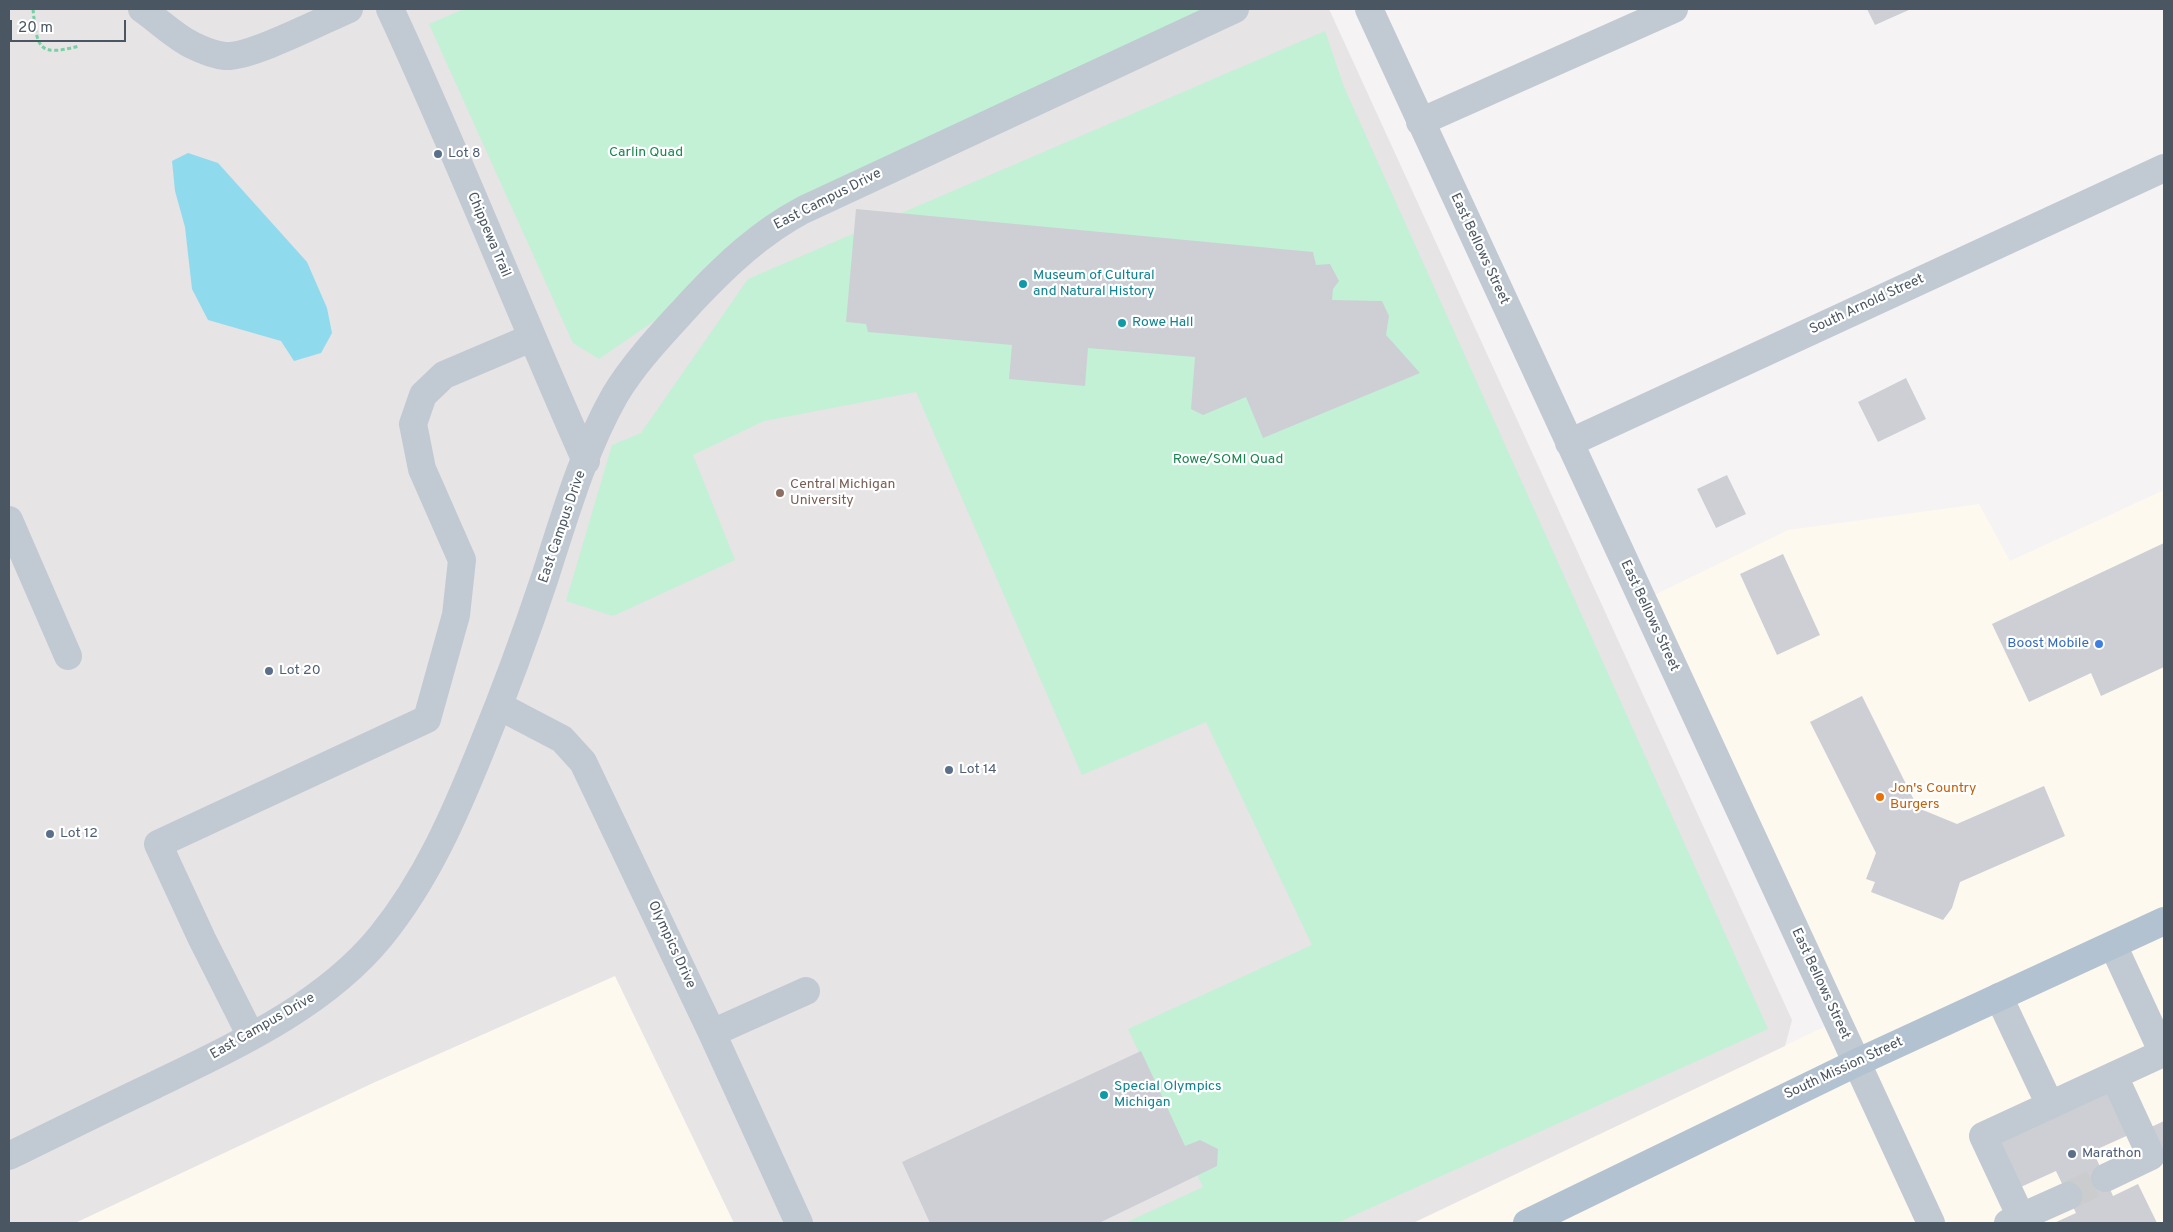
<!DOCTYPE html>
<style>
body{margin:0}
#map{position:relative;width:2173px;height:1232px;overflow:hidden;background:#f5f3f3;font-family:Overpass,sans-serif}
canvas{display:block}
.frame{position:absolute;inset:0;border:10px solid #4a5661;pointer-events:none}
.scale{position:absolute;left:10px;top:20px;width:116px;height:22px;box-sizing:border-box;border:2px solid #4a5661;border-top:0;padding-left:6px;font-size:15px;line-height:18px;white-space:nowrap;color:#4a5661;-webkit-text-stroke:4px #fff;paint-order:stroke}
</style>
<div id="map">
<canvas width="2173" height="1232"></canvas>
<div class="frame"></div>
<div class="scale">20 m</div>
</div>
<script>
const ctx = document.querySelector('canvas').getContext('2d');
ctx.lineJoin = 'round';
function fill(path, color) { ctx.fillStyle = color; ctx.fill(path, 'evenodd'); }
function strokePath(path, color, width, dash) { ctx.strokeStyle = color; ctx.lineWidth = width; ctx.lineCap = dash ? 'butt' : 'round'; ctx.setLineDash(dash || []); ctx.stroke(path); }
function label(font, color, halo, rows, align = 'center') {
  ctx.font = font + ' Overpass,sans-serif'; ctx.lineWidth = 4.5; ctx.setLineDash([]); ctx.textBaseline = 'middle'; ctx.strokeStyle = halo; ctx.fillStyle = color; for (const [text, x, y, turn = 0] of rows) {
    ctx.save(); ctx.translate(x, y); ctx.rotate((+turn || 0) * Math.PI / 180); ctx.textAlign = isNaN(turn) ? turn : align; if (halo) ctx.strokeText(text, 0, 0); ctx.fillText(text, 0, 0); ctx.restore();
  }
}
const commercial = new Path2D(`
 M2164,490V1223H1412L1828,1025L1642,601L1788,530L1979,504L2010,561Z
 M615,976L734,1223H75L373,1083Z`);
const education = new Path2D(`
 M9,9H1329L1792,1020L1785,1046L1413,1223H734L615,976L373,1083L75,1223H9Z`);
const green = new Path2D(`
 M464,9H1235L846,189L599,359L573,343L429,24Z
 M1325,31L1344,87L1768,1029L1337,1223H1125L1203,1187L1128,1029L1312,945L1206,722L1082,775L916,392L764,421L693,455L735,560L613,616L566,601L612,445L641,433L748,279Z`);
const water = new Path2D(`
 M188,153L218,163L307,262L327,308L332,333L321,353L294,361L281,341L208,320L192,289L185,227L175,191L172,161Z`);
const building = new Path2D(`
 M1867,9H1911L1875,25Z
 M856,209L1313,252L1316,265L1330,264L1339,281L1333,289L1332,300L1382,301L1389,316L1386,335L1420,373L1263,438L1246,397L1203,415L1191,409L1195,357L1088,348L1085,386L1009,379L1012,345L868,332L866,324L846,322Z
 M1906,378L1926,419L1878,442L1858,402Z
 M1727,475L1746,514L1716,528L1697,489Z
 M2164,543V667L2101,696L2091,673L2029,702L1992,624Z
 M1783,554L1820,635L1777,655L1740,574Z
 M1862,696L1918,808L1957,824L2044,786L2065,836L1960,882L1952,908L1943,920L1871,892L1875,882L1866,879L1876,853L1810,722Z
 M1141,1051L1185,1146L1200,1140L1218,1149L1217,1166L1099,1223H930L902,1162Z
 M2113,1091L2133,1133L2093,1151L2113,1196L2138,1184L2157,1223H2054L2076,1213L2056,1171L2012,1191L1991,1147Z
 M2164,1121V1164L2147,1129Z`);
const minorTunnel = new Path2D(`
 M2068,1196L2105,1178`);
const path = new Path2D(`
 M33,9C37,48 38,57 79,46`);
const minor = new Path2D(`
 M142,9C158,20 174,36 192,45C202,50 214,55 225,56C250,58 323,20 349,9
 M390,9C459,157 519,311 586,461
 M1369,9L1931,1223
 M1420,122L1674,9
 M1569,443L2164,168
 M9,520L68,656
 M499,706L562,739L583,762L712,1033L799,1223
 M2113,945L2163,1053L2164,1052
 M1999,997L2050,1105
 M712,1033L806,991
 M251,1036L202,939L158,844L427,719L456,615L462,560L422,469L413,424L423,395L444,375L531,338
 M9,1156C58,1132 106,1108 155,1085C235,1046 324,1006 381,936C427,879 455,814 482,747C505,691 526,634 545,577C564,518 584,449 615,395C636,360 666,330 693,300C727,264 760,233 803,210L1235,9
 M2105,1178L2151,1156L2114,1076
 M2021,1217L2068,1196
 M2008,1223L2021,1217L1983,1136L2163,1053`);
const major = new Path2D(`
 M1527,1223L1856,1063L2164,921`);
const markers = [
 [438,154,5,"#5c6f8a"],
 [1023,284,5,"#0f9aa8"],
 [1122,323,5,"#0f9aa8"],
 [780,493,5,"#8d6e63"],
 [2099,644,5,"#3f7fe0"],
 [269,671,5,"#5c6f8a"],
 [949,770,5,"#5c6f8a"],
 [1880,797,5,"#e8710a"],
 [50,834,5,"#5c6f8a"],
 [1104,1095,5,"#0f9aa8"],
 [2072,1154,5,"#5c6f8a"]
];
const parkNames = [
 ["Carlin Quad",646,153],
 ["Rowe/SOMI Quad",1228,460]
];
const serviceNames = [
 ["Lot 8",448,154],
 ["Lot 20",279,671],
 ["Lot 14",959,770],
 ["Lot 12",60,834],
 ["Marathon",2082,1154]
];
const streetNames = [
 ["East Campus Drive",828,200,-27],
 ["Chippewa Trail",488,235,67],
 ["East Bellows Street",1479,249,65],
 ["South Arnold Street",1867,305,-25],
 ["East Campus Drive",563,527,-71],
 ["East Bellows Street",1649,616,65],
 ["Olympics Drive",671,945,65],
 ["East Bellows Street",1820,984,65],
 ["East Campus Drive",263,1027,-30],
 ["South Mission Street",1844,1069,-25]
];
const cultureNames = [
 ["Museum of Cultural",1033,276],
 ["and Natural History",1033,292],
 ["Rowe Hall",1132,323],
 ["Special Olympics",1114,1087],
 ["Michigan",1114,1103]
];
const educationNames = [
 ["Central Michigan",790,485],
 ["University",790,501]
];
const shopNames = [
 ["Boost Mobile",2089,644]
];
const foodNames = [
 ["Jon's Country",1890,789],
 ["Burgers",1890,805]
];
fill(commercial, '#fdf9ef');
fill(education, '#e6e4e5');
fill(green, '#c3f1d5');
fill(water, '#90daee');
fill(building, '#cdcfd5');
strokePath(minorTunnel, '#caccce', 28, [28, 14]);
strokePath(path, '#7ad0a6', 3, [4, 2.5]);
strokePath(minor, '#c1cad2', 28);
strokePath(major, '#b3c2d1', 28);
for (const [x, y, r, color] of markers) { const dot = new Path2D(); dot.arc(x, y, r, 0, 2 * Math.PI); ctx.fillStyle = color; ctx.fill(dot); strokePath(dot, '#fff', 2); }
label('14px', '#17864f', '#fff', parkNames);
label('14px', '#4e5e75', '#fff', serviceNames, 'left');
label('14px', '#4a5661', '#fff', streetNames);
label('14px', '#0d838f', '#fff', cultureNames, 'left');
label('14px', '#785e54', '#fff', educationNames, 'left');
label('14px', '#366cbe', '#fff', shopNames, 'right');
label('14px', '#c56008', '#fff', foodNames, 'left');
</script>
